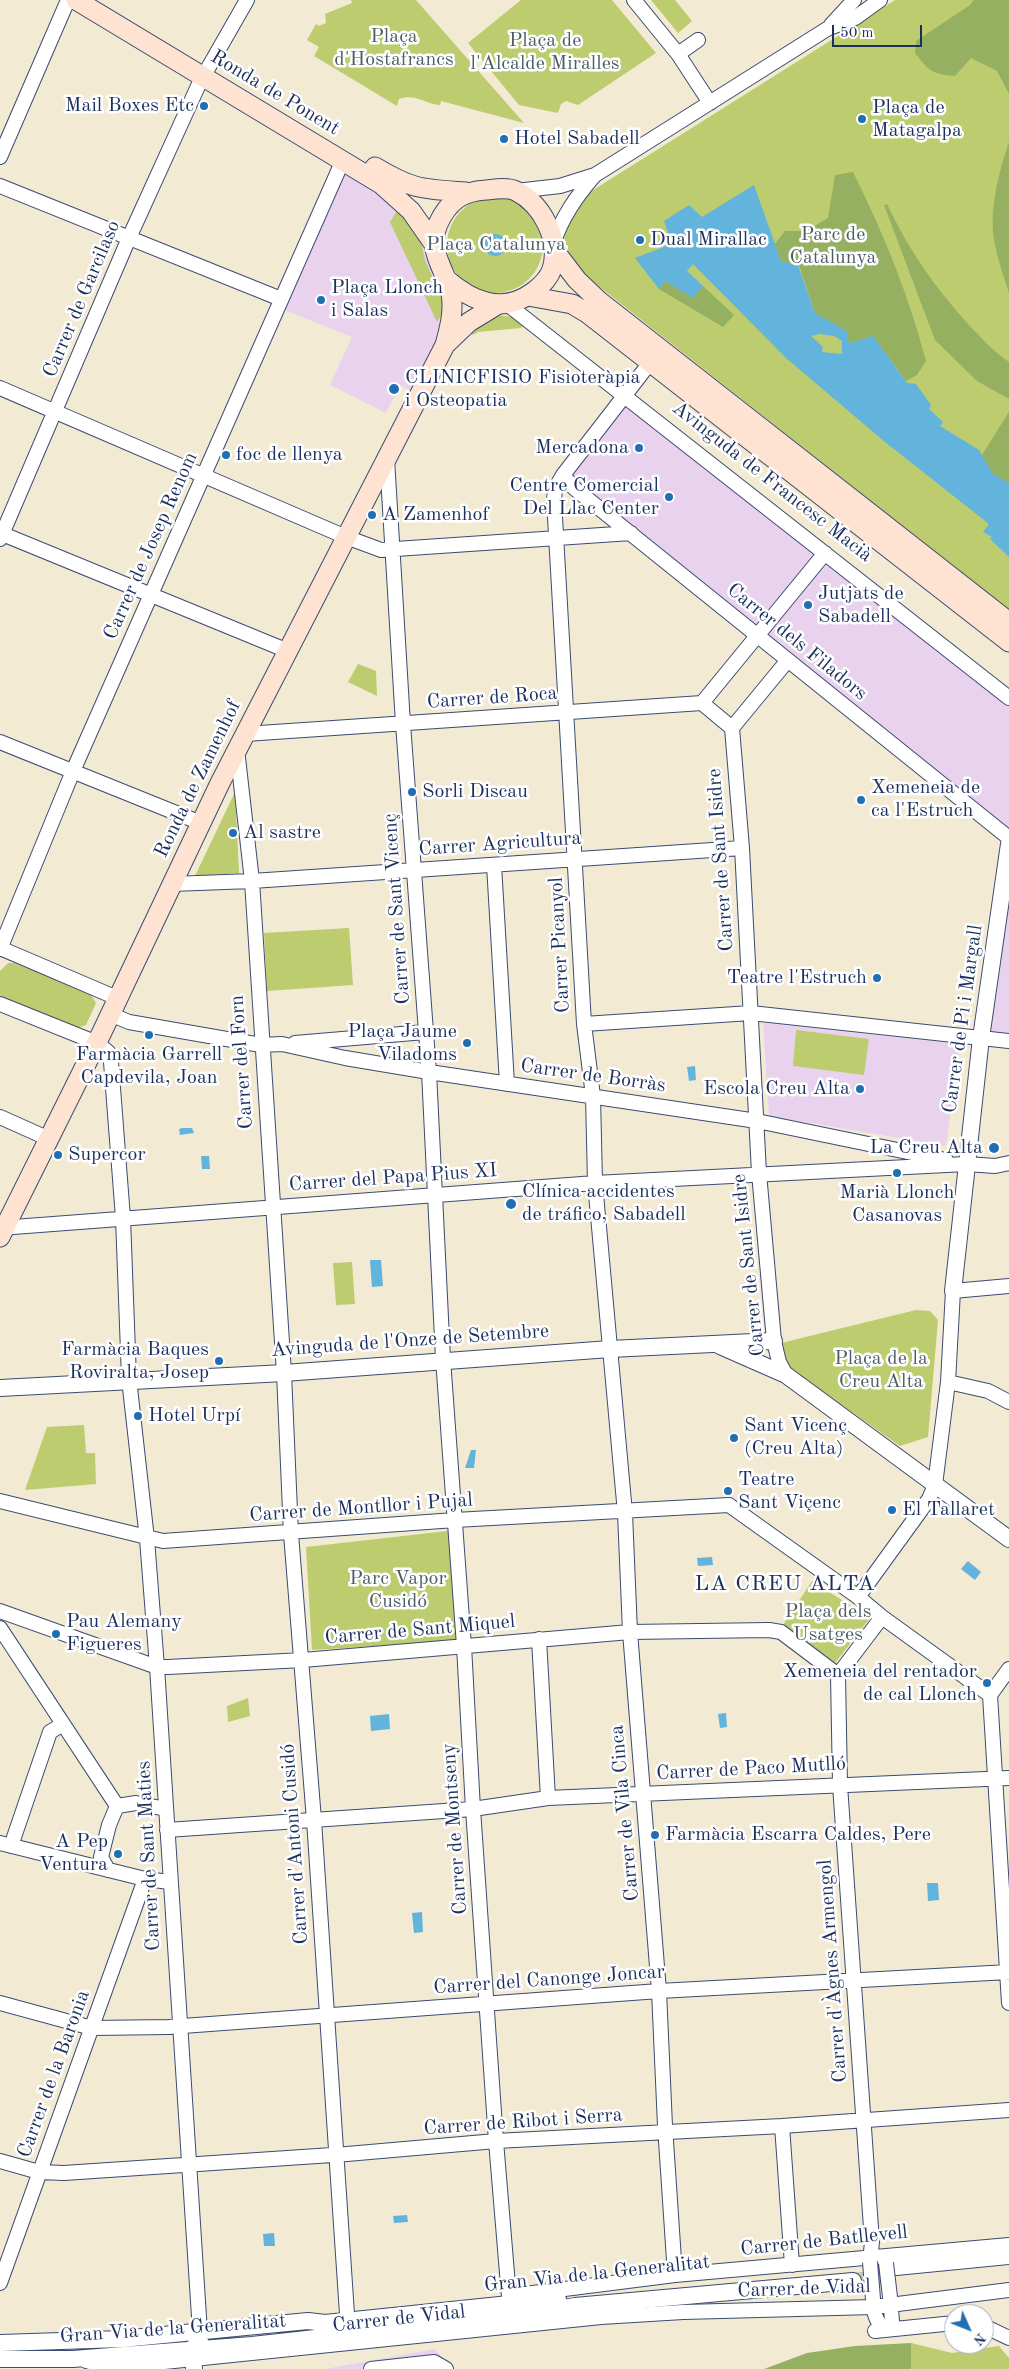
<!DOCTYPE html>
<meta charset="utf-8">
<style>
body{margin:0}
#map{position:relative;width:1009px;height:2369px;overflow:hidden;background:#f3ead4;font-family:"Old Standard TT",serif}
canvas{display:block}
.north{position:absolute;left:944px;top:2304px;width:50px;height:50px;box-sizing:border-box;background:#fff;border:1px solid #a4acbf;border-radius:50%;rotate:134deg;font-size:14px;font-weight:700;line-height:20px;text-align:center;color:#1b2f5e}
.north::after{content:'';display:block;margin:auto;width:18px;height:22px;background:#1f6fb2;clip-path:polygon(50% 0,100% 100%,50% 72%,0 100%)}
.scale{position:absolute;left:832px;top:25px;width:90px;height:22px;box-sizing:border-box;border:2px solid #1b2f5e;border-top:0;padding-left:6px;font-size:15px;line-height:18px;white-space:nowrap;color:#1b2f5e;-webkit-text-stroke:4px #fff;paint-order:stroke}
</style>
<div id="map">
<canvas width="1009" height="2369"></canvas>
<div class="north">N</div>
<div class="scale">50 m</div>
</div>
<script>
const ctx = document.querySelector('canvas').getContext('2d');
ctx.lineJoin = 'round';
function fill(path, color) { ctx.fillStyle = color; ctx.fill(path, 'evenodd'); }
function strokePath(path, color, width, dash) { ctx.strokeStyle = color; ctx.lineWidth = width; ctx.lineCap = dash ? 'butt' : 'round'; ctx.setLineDash(dash || []); ctx.stroke(path); }
function label(font, color, halo, rows, align = 'center') {
  ctx.font = font + ' "Old Standard TT",serif'; ctx.lineWidth = 5; ctx.setLineDash([]); ctx.textBaseline = 'middle'; ctx.strokeStyle = halo; ctx.fillStyle = color; for (const [text, x, y, turn = 0] of rows) {
    ctx.save(); ctx.translate(x, y); ctx.rotate((+turn || 0) * Math.PI / 180); ctx.textAlign = isNaN(turn) ? turn : align; if (halo) ctx.strokeText(text, 0, 0); ctx.fillText(text, 0, 0); ctx.restore();
  }
}
const built = new Path2D(`
 M343,160L403,202L452,300L419,395L400,385L386,413L330,385L352,337L277,307Z
 M625,396L1009,698V838L561,479Z
 M1009,844V1039L981,1038Z
 M763,1023L960,1044L946,1146L769,1116Z
 M435,2349L452,2369H325Z`);
const green = new Path2D(`
 M351,0H416L524,123L441,101L440,105C425,104 415,93 399,99L397,106L314,56L319,47L307,40L316,24L319,26L326,23L325,14L352,3Z
 M521,0H612L656,53L578,105L566,101L561,104L558,113L519,105L468,43Z
 M651,0H675L692,21L678,33Z
 M895,0H1009V610L582,273C557,239 556,219 590,192Z
 M447 245a48 48 0 1 1 96 0a48 48 0 1 1-96 0Z
 M398,209L420,236L425,260L443,300L445,309L437,322L390,222Z
 M497,315L513,317L525,325L521,328L478,332L473,335L469,332Z
 M358,664L376,671L377,696L348,682Z
 M235,792L239,873L195,876Z
 M349,928L353,985L267,991L264,933Z
 M8,963H14L90,993L96,1003L86,1025L74,1029L0,998V971Z
 M796,1030L869,1039L864,1075L793,1066Z
 M352,1262L355,1304L336,1305L333,1263Z
 M916,1310L930,1311L938,1320L928,1437L900,1446L784,1364L781,1343Z
 M84,1425L86,1453H95L96,1484L25,1490L47,1427Z
 M456,1530L458,1641L312,1650L306,1547Z
 M812,1581L870,1618L835,1663L783,1625Z
 M248,1698L250,1716L228,1722L227,1706Z
 M911,2343L952,2353L999,2346L1009,2358V2369H911Z`);
const forest = new Path2D(`
 M974,0H1009V94L997,71L971,58L955,76C932,74 929,71 915,53L916,41L970,5Z
 M1009,142V293C1004,277 998,261 995,245C988,213 999,171 1009,142Z
 M853,172C883,232 909,296 926,361L917,375L906,381L873,336L851,343L848,340L847,331L815,313L799,265L781,261L775,244L785,231H806L828,218L835,175Z
 M887,204C908,249 935,288 969,325C981,338 994,352 1009,362V399L977,381L935,340L884,205Z
 M665,281L693,298L703,286L734,315L723,327L659,289Z
 M1009,412V483L993,475L982,455Z
 M911,2343V2369H764L807,2353L855,2346Z`);
const water = new Path2D(`
 M754,185L781,261L798,265L815,313L847,331L848,340L851,343L873,336L907,383L916,384L931,405L929,409L943,422L940,426L979,450L993,474L1009,483V557L990,539L992,537L983,532L989,524L885,442L786,358L693,264L687,271L703,286L693,298L665,281L659,289L635,258L677,242L671,241L672,235H669L664,221L689,205L702,217ZM820,334L834,336L842,341V354L822,352L823,347L811,336Z
 M484 245a11 11 0 1 1 22 0a11 11 0 1 1-22 0Z
 M695,1066L696,1080L689,1081L687,1067Z
 M182,1128H192L194,1133L180,1135L179,1129Z
 M201,1156H209L210,1169H202Z
 M370,1260H381L383,1286L372,1287Z
 M471,1450H476L474,1468H465Z
 M712,1557L713,1565L698,1566L697,1558Z
 M968,1561L981,1572L975,1580L961,1569Z
 M726,1713L727,1727L720,1728L718,1714Z
 M389,1714L390,1729L371,1731L370,1716Z
 M927,1883H938L939,1900L928,1901Z
 M422,1912L423,1932L414,1933L412,1913Z
 M407,2215L408,2222L394,2223L393,2216Z
 M274,2233L275,2246H264L263,2234Z`);
const tertiaryTunnel = new Path2D(`
 M853,2281L897,2276`);
const minor = new Path2D(`
 M634,0L678,54L710,103
 M831,25L854,0
 M678,54L698,40
 M0,157L68,0
 M0,186L281,299
 M516,191L560,186L595,175L827,29L855,18L880,0
 M553,244C562,217 576,197 594,176
 M507,304L1009,698
 M656,355L563,475L555,489L554,500L584,1024L593,1096L595,1183L625,1513L630,1632L659,1991L665,2126L675,2275
 M0,388L346,537L381,550L631,533
 M387,459L403,724L429,1072L443,1359L464,1646L473,1809L496,2141L509,2297
 M563,475L574,488L1009,838
 M0,533L288,651
 M0,539L129,238L199,84L247,0
 M702,703L825,553
 M245,734L702,703L732,728
 M0,742L201,823
 M237,749L252,881L284,1373L291,1534L314,1820L348,2329
 M494,865L507,1084
 M171,884L252,881L742,848
 M0,948L117,998
 M0,949L73,771L343,160
 M0,1004L97,1043L108,1052L111,1062L123,1218L129,1379L147,1539L157,1667L200,2332
 M110,1014L129,1022L261,1045L282,1044L345,1058L429,1072L757,1121L946,1160
 M584,1024L751,1013L1009,1041
 M295,1043L425,1032
 M0,1117L47,1138
 M0,1228L595,1183L966,1164L995,1166L1009,1163
 M786,1375L779,1362L774,1341L759,1173L742,848L732,728L788,660
 M948,1382L988,1391L1009,1402
 M0,1501L163,1541L455,1520L729,1505L858,1597L882,1617L990,1695
 M858,1597L929,1499L935,1485L948,1382L953,1291L1009,1286
 M0,1611L157,1667H168L303,1660L630,1632L769,1630L781,1632L838,1675
 M0,1628L117,1806
 M539,1639L548,1798
 M1009,1669L990,1695L1009,2003
 M167,1830L473,1809L548,1798L1009,1778
 M0,1843L145,1879L170,1882
 M11,1846L50,1732L63,1724
 M108,1870L101,1857L109,1825L117,1806L136,1803L166,1809
 M0,2003L92,2028L169,2027L659,1991L1009,1972
 M782,2126L792,2265
 M0,2161L39,2172L64,2173L347,2154L496,2141L782,2126L1009,2110
 M870,2262L872,2242L840,1785L838,1675L882,1617
 M0,2283L145,1879
 M517,2295L675,2275L1009,2245
 M873,2299C874,2313 875,2322 886,2330L892,2321L890,2297
 M984,2326L1009,2338
 M875,2331L954,2323
 M86,2361L102,2365L155,2363L601,2317L683,2312L874,2307L1009,2290
 M371,2369L434,2362L446,2369`);
const tertiary = new Path2D(`
 M953,1291L981,1038L1009,844
 M720,1346L786,1375L1009,1539
 M0,1388L284,1373L610,1349L774,1341
 M896,2267L1009,2256
 M0,2343L122,2339L308,2321L325,2323L558,2299
 M0,2359H73L252,2345L524,2315L575,2306L853,2281
 M194,2369L193,2348L200,2341`);
const secondary = new Path2D(`
 M76,0L381,184L411,211L434,244
 M375,167C413,190 423,189 466,192
 M554,250L577,280L599,301L1009,622
 M528,296L572,304L587,313L1009,642
 M445,345L469,322L497,305
 M0,1237L102,1032L220,783L445,345C450,327 455,307 450,289C443,267 427,248 438,224C448,202 462,191 486,190C495,189 508,187 516,191C542,204 561,240 552,269C549,278 541,286 533,292C502,315 471,301 445,278`);
const minorBridge = new Path2D(`
 M870,2262L873,2299
 M886,2263L890,2297`);
const markers = [
 [204,106,5,"#1f6fb2"],
 [862,119,5,"#1f6fb2"],
 [504,139,5,"#1f6fb2"],
 [640,240,5,"#1f6fb2"],
 [321,300,5,"#1f6fb2"],
 [394,389,6,"#1f6fb2"],
 [639,448,5,"#1f6fb2"],
 [226,455,5,"#1f6fb2"],
 [669,497,5,"#1f6fb2"],
 [372,515,5,"#1f6fb2"],
 [808,605,5,"#1f6fb2"],
 [412,792,5,"#1f6fb2"],
 [861,800,5,"#1f6fb2"],
 [233,833,5,"#1f6fb2"],
 [877,978,5,"#1f6fb2"],
 [149,1035,5,"#1f6fb2"],
 [467,1043,5,"#1f6fb2"],
 [860,1089,5,"#1f6fb2"],
 [994,1148,6,"#1f6fb2"],
 [58,1155,5,"#1f6fb2"],
 [897,1173,5,"#1f6fb2"],
 [511,1204,6,"#1f6fb2"],
 [219,1361,5,"#1f6fb2"],
 [138,1416,5,"#1f6fb2"],
 [734,1438,5,"#1f6fb2"],
 [728,1491,5,"#1f6fb2"],
 [892,1510,5,"#1f6fb2"],
 [56,1634,5,"#1f6fb2"],
 [987,1683,5,"#1f6fb2"],
 [655,1835,5,"#1f6fb2"],
 [118,1854,5,"#1f6fb2"]
];
const parkNames = [
 ["Plaça",394,37],
 ["d'Hostafrancs",394,60],
 ["Plaça de",545,41],
 ["l'Alcalde Miralles",545,64],
 ["Parc de",833,235],
 ["Catalunya",833,258],
 ["Plaça Catalunya",496,245],
 ["Plaça de la",881,1359],
 ["Creu Alta",881,1382],
 ["Parc Vapor",398,1579],
 ["Cusidó",398,1602],
 ["Plaça dels",828,1612],
 ["Usatges",828,1635]
];
const streetNames = [
 ["Ronda de Ponent",275,93,31],
 ["Carrer de Garcilaso",82,299,-67],
 ["Avinguda de Francesc Macià",772,482,38],
 ["Carrer de Josep Renom",151,546,-66],
 ["Carrer dels Filadors",797,642,39],
 ["Carrer de Roca",492,698,-4],
 ["Ronda de Zamenhof",198,779,-64],
 ["Carrer Agricultura",500,844,-4],
 ["Carrer de Sant Isidre",721,860,-94],
 ["Carrer de Sant Vicenç",397,909,-94],
 ["Carrer Picanyol",560,945,-93],
 ["Carrer de Pi i Margall",963,1019,-82],
 ["Carrer del Forn",242,1062,-94],
 ["Carrer de Borràs",593,1076,8],
 ["Carrer del Papa Pius XI",393,1178,-4],
 ["Carrer de Sant Isidre",749,1265,-96],
 ["Avinguda de l'Onze de Setembre",410,1341,-4],
 ["Carrer de Montllor i Pujal",361,1508,-4],
 ["Carrer de Sant Miquel",420,1630,-5],
 ["Carrer de Paco Mutlló",751,1769,-3],
 ["Carrer de Vila Cinca",625,1813,-95],
 ["Carrer de Montseny",455,1829,-94],
 ["Carrer d'Antoni Cusidó",295,1844,-94],
 ["Carrer de Sant Maties",149,1856,-93],
 ["Carrer d'Àgnes Armengol",833,1971,-94],
 ["Carrer del Canonge Joncar",549,1980,-4],
 ["Carrer de la Baronia",54,2074,-70],
 ["Carrer de Ribot i Serra",523,2122,-4],
 ["Carrer de Batllevell",824,2241,-6],
 ["Gran Via de la Generalitat",597,2274,-6],
 ["Carrer de Vidal",804,2289,-2],
 ["Carrer de Vidal",399,2319,-6],
 ["Gran Via de la Generalitat",173,2329,-4]
];
const poiNames = [
 ["Mail Boxes Etc",194,106,"right"],
 ["Plaça de",872,108],
 ["Matagalpa",872,131],
 ["Hotel Sabadell",514,139],
 ["Dual Mirallac",650,240],
 ["Plaça Llonch",331,288],
 ["i Salas",331,311],
 ["CLINICFISIO Fisioteràpia",405,378],
 ["i Osteopatia",405,401],
 ["Mercadona",629,448,"right"],
 ["foc de llenya",236,455],
 ["Centre Comercial",659,486,"right"],
 ["Del Llac Center",659,509,"right"],
 ["A Zamenhof",382,515],
 ["Jutjats de",818,594],
 ["Sabadell",818,617],
 ["Xemeneia de",871,788],
 ["ca l'Estruch",871,811],
 ["Sorli Discau",422,792],
 ["Al sastre",243,833],
 ["Teatre l'Estruch",867,978,"right"],
 ["Plaça Jaume",457,1032,"right"],
 ["Viladoms",457,1055,"right"],
 ["Farmàcia Garrell",149,1055,"center"],
 ["Capdevila, Joan",149,1078,"center"],
 ["Escola Creu Alta",850,1089,"right"],
 ["La Creu Alta",983,1148,"right"],
 ["Supercor",68,1155],
 ["Clínica accidentes",522,1192],
 ["de tráfico, Sabadell",522,1215],
 ["Marià Llonch",897,1193,"center"],
 ["Casanovas",897,1216,"center"],
 ["Farmàcia Baques",209,1350,"right"],
 ["Roviralta, Josep",209,1373,"right"],
 ["Hotel Urpí",148,1416],
 ["Sant Vicenç",744,1426],
 ["(Creu Alta)",744,1449],
 ["Teatre",738,1480],
 ["Sant Viçenc",738,1503],
 ["El Tallaret",902,1510],
 ["Pau Alemany",66,1622],
 ["Figueres",66,1645],
 ["Xemeneia del rentador",977,1672,"right"],
 ["de cal Llonch",977,1695,"right"],
 ["Farmàcia Escarra Caldes, Pere",665,1835],
 ["A Pep",108,1842,"right"],
 ["Ventura",108,1865,"right"]
];
const quarterNames = [
 ["LA CREU ALTA",785,1584]
];
fill(built, '#e9d2ed');
fill(green, '#bccc6e');
fill(forest, '#95b061');
fill(water, '#62b4dd');
strokePath(tertiaryTunnel, '#c8c5bc', 16, [16, 8]);
strokePath(minor, '#3b4b70', 16);
strokePath(tertiary, '#3b4b70', 18);
strokePath(secondary, '#3b4b70', 21);
strokePath(minor, '#fff', 14);
strokePath(tertiary, '#fff', 16);
strokePath(secondary, '#fee3d2', 19);
strokePath(minorBridge, '#3b4b70', 16, []);
strokePath(minorBridge, '#fff', 14);
for (const [x, y, r, color] of markers) { const dot = new Path2D(); dot.arc(x, y, r, 0, 2 * Math.PI); ctx.fillStyle = color; ctx.fill(dot); strokePath(dot, '#fff', 2); }
label('20px', '#4b5e63', '#fff', parkNames);
label('20px', '#1b2f5e', '#fff', streetNames);
label('20px', '#1b2f5e', '#fff', poiNames, 'left');
ctx.letterSpacing = '1px';
label('22px', '#1b2f5e', '#fff', quarterNames);
ctx.letterSpacing = '0px';
</script>
